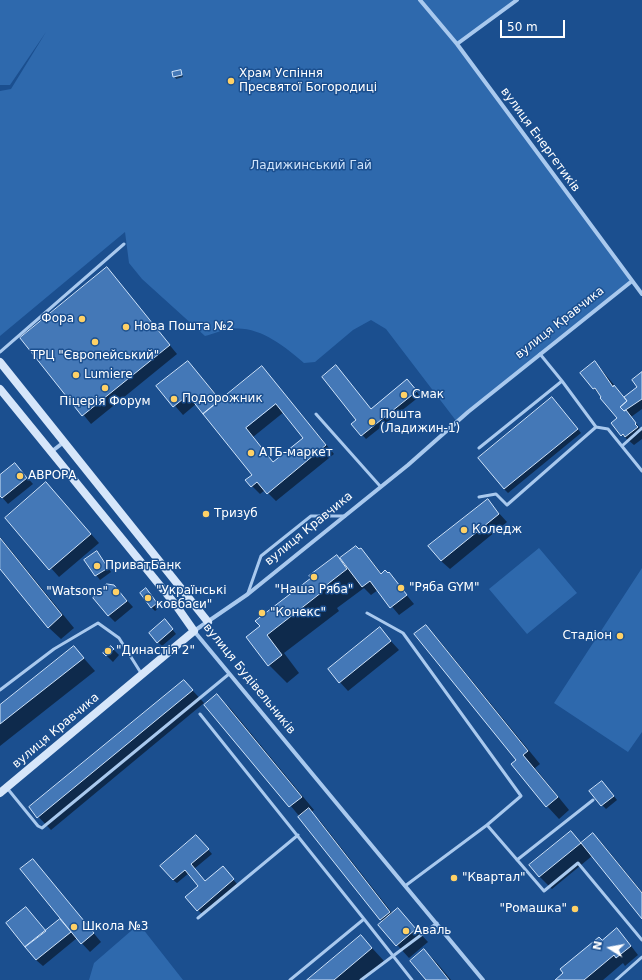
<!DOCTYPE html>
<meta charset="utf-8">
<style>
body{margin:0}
#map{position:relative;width:642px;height:980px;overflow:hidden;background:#1b4f8f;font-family:"DejaVu Sans",sans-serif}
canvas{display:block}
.north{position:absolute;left:590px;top:928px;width:40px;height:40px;-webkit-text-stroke:3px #1b4f8f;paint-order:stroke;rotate:281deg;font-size:11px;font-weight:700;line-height:16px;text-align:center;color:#fff}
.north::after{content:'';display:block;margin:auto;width:14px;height:18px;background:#fff;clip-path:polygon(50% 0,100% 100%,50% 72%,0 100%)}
.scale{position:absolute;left:500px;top:20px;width:65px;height:18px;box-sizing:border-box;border:2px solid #fff;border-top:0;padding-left:5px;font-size:12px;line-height:14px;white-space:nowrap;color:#fff;-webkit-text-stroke:3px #1b4f8f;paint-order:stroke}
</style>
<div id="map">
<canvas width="642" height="980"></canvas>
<div class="north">N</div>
<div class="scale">50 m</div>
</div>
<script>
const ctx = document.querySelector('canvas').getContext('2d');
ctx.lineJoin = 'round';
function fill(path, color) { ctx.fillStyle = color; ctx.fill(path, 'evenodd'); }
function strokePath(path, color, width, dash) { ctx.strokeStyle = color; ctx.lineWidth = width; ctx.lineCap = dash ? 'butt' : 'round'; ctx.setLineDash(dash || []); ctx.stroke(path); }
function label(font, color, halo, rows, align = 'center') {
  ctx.font = font + ' "DejaVu Sans",sans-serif'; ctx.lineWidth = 3; ctx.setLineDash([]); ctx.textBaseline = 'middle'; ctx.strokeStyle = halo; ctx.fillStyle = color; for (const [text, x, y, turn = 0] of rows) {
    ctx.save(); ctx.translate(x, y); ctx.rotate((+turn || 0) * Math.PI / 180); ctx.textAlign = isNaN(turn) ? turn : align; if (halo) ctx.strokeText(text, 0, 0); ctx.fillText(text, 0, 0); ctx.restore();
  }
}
const green = new Path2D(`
 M0,0H517L458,44L632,281L457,422L386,329L371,320L353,330L315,362L304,363C284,346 259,325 230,329C221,330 213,334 205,336L142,279L129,263L125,232L0,336V91L11,89L46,32L10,85H0Z
 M539,548L577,593L527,634L489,589Z
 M642,568V732L628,752L554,703Z
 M139,924L183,980H89L94,963Z`);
const shadow = new Path2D(`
 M181,71L183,77L176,79L173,73Z
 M107,269L177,354L91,424L21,338Z
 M595,362L625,398L638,387L642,373V409L631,417L642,431V439L634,445L622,435L619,418L581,373Z
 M262,367L334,454L276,501L265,490L260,494L252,486L253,475L196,404L183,415L158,386L196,371L221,400ZM284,412L305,438L274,463L253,437Z
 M411,384L420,396L366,439L352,424Z
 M556,402L581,433L508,493L504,489Z
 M15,464L33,484L8,504L0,495V477Z
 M46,483L99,543L59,577L6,518Z
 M487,500L507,522L450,569L441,561Z
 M0,537L74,628L61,639L48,627L0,567Z
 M356,547L369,558L382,574H389L414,604L399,615L378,590L371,595L364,588L337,608L339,611L284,653L299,673L287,683L269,665L261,627L337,556L340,559Z
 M97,552L111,572L100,580L85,560Z
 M114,586L133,607L115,622L109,616Z
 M146,589L161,607L155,611L151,607Z
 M168,624L176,634L162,646L158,642Z
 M426,626L438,639L540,764L535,768L569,810L559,819L547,806Z
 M380,629L399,650L348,691L329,670Z
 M74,647L95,671L0,746V706Z
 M111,647L119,655L113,662L104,653Z
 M184,681L204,703L51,830L30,808Z
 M217,696L230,708L314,810L311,812L321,822L393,914L398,909L428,942L409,958L379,925L383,922L300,817L206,705Z
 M606,786L617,800L606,809L602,805Z
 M571,833L582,843L593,834L601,842L642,892V917L592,856L552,889L539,876Z
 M200,840L212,854L194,869L206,882L226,871L237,884L202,914L198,910L200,886L189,873L177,883L173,880Z
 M33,860L101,942L90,952L77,938L43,966L36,960L26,908L46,931L64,922Z
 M361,936L384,961L361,980H308Z
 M625,938L638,955L625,966L623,963L603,980H556L602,941Z
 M424,950L437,963L451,980H427Z`);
const building = new Path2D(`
 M181,70L182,75L173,77L172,72Z
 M107,267L170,345L82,416L20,338Z
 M188,361L220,400L203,414L188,395L173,407L156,386Z
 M595,361L613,387L614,385L627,401L620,407L624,411L626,410L636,423L635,424L638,427L625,437L623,434L621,436L611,423L617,418L600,398L601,397L595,388L593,389L580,373Z
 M336,365L371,409L407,379L417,391L361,436L351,424L356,420L322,377Z
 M262,366L326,445L267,494L257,482L251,487L245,480L252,475L203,414ZM276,404L303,438L273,462L246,428Z
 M642,372V399L624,411L620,407L627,401L624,397L637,387L632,380Z
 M552,397L578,429L504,489L478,458Z
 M15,463L27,478L2,498L0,496V475Z
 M46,482L91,534L49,570L5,518Z
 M488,499L499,514L441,561L428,546Z
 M0,538L62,615L48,628L0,569Z
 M356,546L359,549L361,548L381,574L385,570L388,573L389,572L407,595L390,608L370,581L362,587L340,558Z
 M97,551L108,568L95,576L84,560Z
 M337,555L347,569L320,590L322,592L267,635L282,655L268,666L246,637L260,626L255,621L311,578L309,576Z
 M107,584L114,585L127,601L108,616L93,598Z
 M146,588L157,603L151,608L140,593Z
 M165,619L173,629L157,643L149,633Z
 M426,625L528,751L523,755L558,797L546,807L511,764L516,760L414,634Z
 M380,627L391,641L339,683L328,669Z
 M74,646L84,658L0,724V705Z
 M111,646L114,649L106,656L103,653Z
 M184,680L193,690L37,818L29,807Z
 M217,694L302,797L289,807L204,705Z
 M602,781L614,796L601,806L589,791Z
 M309,808L390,912L380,920L298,817Z
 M571,831L581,843L539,877L529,865Z
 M593,833L642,893V919L581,843Z
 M196,835L209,849L191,864L205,881L223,866L234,879L197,911L185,897L198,886L185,870L173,880L160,866Z
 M33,859L94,933L81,944L20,869Z
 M26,907L46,931L25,947L6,923Z
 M398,908L416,929L396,946L378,925Z
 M60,919L71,932L36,960L25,947Z
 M617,928L631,946L616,958L614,955L584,980H555L563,973L560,969L599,937L602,940Z
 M361,935L372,948L334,980H307Z
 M424,949L449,980H426L410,961Z`);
const lane = new Path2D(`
 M0,352L124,244
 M562,381L596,427
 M316,414L380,486
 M622,446L642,428
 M479,448L562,381L540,354
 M479,497L496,494L507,505L596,427L608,429L642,471
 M248,593L261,556L311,516H345
 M367,613L403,633L521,796L487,825L405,886
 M0,690L54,649L98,623L119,638L141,673
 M200,714L364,919
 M7,788L38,826L42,828L229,674
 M487,825L544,891L578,863L642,940
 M517,860L593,800
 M198,918L298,835
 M290,980L364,919L412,980
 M361,980L437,923
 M616,980L642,957`);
const street = new Path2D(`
 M420,0L457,44L642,294
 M457,44L517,0
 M51,452L64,442
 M483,980L194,631L248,594L408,465L468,412L632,281`);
const secondary = new Path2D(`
 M0,362L208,622
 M0,389L175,604L194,631L0,793`);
const markers = [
 [231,81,4,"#ffd166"],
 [82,319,4,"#ffd166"],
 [126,327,4,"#ffd166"],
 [95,342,4,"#ffd166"],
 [76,375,4,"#ffd166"],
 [105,388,4,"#ffd166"],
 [404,395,4,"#ffd166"],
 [174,399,4,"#ffd166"],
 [372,422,4,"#ffd166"],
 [251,453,4,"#ffd166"],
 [20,476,4,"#ffd166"],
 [206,514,4,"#ffd166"],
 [464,530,4,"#ffd166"],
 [97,566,4,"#ffd166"],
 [314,577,4,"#ffd166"],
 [401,588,4,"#ffd166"],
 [116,592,4,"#ffd166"],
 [148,598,4,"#ffd166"],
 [262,613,4,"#ffd166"],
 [620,636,4,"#ffd166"],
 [108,651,4,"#ffd166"],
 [454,878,4,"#ffd166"],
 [575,909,4,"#ffd166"],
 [74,927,4,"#ffd166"],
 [406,931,4,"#ffd166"]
];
const poiNames = [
 ["Храм Успіння",239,74],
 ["Пресвятої Богородиці",239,88],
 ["Фора",74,319,"right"],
 ["Нова Пошта №2",134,327],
 ["ТРЦ \"Європейський\"",95,356,"center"],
 ["Lumiere",84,375],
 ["Смак",412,395],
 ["Подорожник",182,399],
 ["Піцерія Форум",105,402,"center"],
 ["Пошта",380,415],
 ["(Ладижин-1)",380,429],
 ["АТБ-маркет",259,453],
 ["АВРОРА",28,476],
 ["Тризуб",214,514],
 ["Коледж",472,530],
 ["ПриватБанк",105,566],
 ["\"Ряба GYM\"",409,588],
 ["\"Наша Ряба\"",314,590,"center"],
 ["\"Українські",156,591],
 ["ковбаси\"",156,605],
 ["\"Watsons\"",108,592,"right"],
 ["\"Конекс\"",270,613],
 ["Стадіон",612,636,"right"],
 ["\"Династія 2\"",116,651],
 ["\"Квартал\"",462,878],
 ["\"Ромашка\"",567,909,"right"],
 ["Школа №3",82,927],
 ["Аваль",414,931]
];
const streetNames = [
 ["вулиця Енергетиків",540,140,54],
 ["вулиця Кравчика",560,323,-38],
 ["вулиця Кравчика",309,529,-39],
 ["вулиця Будівельників",249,679,51],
 ["вулиця Кравчика",56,731,-40]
];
const parkNames = [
 ["Ладижинський Гай",311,166]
];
fill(green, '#2e69ad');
fill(shadow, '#0007');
fill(building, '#4478b7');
strokePath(building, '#cfe3fa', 1);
strokePath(lane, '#a9c9ee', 3);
strokePath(street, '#a9c9ee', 4);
strokePath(secondary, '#d6e6fa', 8);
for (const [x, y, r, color] of markers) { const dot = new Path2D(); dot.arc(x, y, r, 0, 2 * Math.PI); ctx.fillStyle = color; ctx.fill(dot); strokePath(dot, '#1b4f8f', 1.5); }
label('12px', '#fff', '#1b4f8f', poiNames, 'left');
label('12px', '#fff', '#1b4f8f', streetNames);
label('12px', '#cfe3fa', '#1b4f8f', parkNames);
</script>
